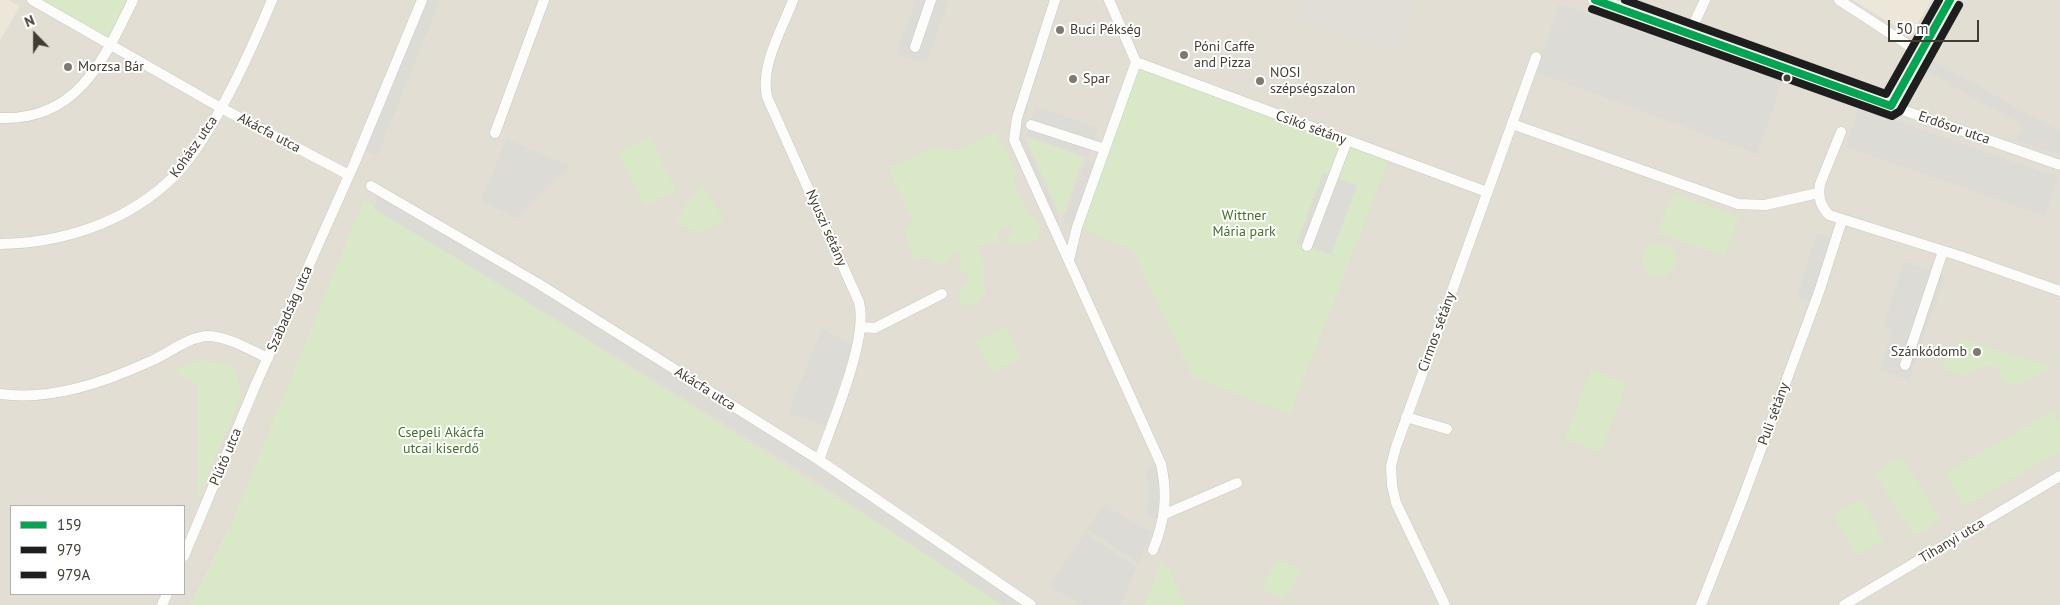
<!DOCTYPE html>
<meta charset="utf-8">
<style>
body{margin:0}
#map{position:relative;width:2060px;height:605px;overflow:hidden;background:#eeece6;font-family:"PT Sans",sans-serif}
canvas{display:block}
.legend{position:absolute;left:10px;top:505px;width:175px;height:90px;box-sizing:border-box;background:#fff;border:1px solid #b3b1ad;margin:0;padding:6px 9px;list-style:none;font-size:15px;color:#423d33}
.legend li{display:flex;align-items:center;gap:10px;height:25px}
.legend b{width:25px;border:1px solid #b3b1ad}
.north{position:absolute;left:10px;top:10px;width:50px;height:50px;-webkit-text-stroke:4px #fff;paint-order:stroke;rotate:338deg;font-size:14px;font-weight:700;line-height:20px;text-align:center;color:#423d33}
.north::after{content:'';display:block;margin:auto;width:18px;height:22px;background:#423d33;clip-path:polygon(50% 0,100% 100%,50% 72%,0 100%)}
.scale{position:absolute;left:1888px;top:20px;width:91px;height:22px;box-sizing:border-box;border:2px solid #423d33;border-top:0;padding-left:6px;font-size:15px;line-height:18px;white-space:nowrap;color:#423d33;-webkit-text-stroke:4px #fff;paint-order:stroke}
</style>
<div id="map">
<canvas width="2060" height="605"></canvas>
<ul class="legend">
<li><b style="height:6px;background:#00a651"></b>159</li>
<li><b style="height:6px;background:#1e1e1e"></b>979</li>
<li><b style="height:6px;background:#1e1e1e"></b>979A</li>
</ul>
<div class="north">N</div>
<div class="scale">50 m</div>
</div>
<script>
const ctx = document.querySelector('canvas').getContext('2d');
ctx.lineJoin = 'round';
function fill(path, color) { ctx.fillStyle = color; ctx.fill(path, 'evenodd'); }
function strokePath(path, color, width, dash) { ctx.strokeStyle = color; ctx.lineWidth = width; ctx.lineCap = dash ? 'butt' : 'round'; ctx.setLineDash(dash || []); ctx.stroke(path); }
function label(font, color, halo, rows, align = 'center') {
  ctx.font = font + ' "PT Sans",sans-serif'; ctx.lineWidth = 4; ctx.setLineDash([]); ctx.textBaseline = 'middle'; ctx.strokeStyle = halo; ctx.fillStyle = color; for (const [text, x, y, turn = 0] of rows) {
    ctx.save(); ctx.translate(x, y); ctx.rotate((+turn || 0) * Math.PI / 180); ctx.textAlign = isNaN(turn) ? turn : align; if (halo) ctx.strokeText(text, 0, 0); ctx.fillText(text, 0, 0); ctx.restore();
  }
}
const residential = new Path2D(`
 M0,0H2060V605H1007L229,529L191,605H0ZM11,506H184V594H11Z`);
const industrial = new Path2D(`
 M1303,0H1417L1400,52L1297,18Z`);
const education = new Path2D(`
 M0,0H8L20,6L0,41Z
 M1853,0H1932L1910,35Z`);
const green = new Path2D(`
 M32,0H133L110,47Z
 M1136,62L1390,158L1290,414L1193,378L1132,250L1077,227Z
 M1000,129L997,139L1005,146L1017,175L1013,181L1029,215L1036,220L1041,229L1037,240L1028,245L1023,242L1012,246L1006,242V238L1013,233L1009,225L997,232L1000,240L996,243H988L978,248L984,262V283L986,294L974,306L962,304L957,295L969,278L959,267L962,255L960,250L951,254L950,261L939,266L936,261L932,263L929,256L915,260L904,231L913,222L888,168L938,145L955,151Z
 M650,136L676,191L644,206L618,152Z
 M1026,137L1083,157L1063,216L1058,211Z
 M702,183L724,221L696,234L675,220Z
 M1672,193L1739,216L1725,256L1658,233Z
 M364,199L1007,605H191L229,529Z
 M1642 260a17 17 0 1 1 34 0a17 17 0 1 1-34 0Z
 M1005,326L1021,358L992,373L975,342Z
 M1960,339L2053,367L2015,386L2002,381L1999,368C1984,362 1976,370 1963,377L1941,367Z
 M198,360C229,362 236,363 242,395L197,501L198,385L172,371Z
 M1591,369L1627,383L1601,452L1565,439Z
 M2052,411L2060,424V451L1964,507L1945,473Z
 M1901,456L1941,520L1914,537L1874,473Z
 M1861,498L1884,541L1856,556L1833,514Z
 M1279,558L1301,572L1283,601L1261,587Z
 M1161,561L1168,567L1186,605H1145Z`);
const parking = new Path2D(`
 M422,0H440L377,156L360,149Z
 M916,0H949L926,64L896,54Z
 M1559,4L1782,81L1757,154L1536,72Z
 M1928,58L2060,132V155L2017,141L2024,126L1923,69Z
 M1029,106L1025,117L1023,136L1059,218L1055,229L1014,129L1020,107Z
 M1036,106L1098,128L1087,157L1026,135Z
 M1859,108L2058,177L2045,216L1846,147Z
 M507,139L570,166L517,218L481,201Z
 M1086,159L1100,164L1077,227L1063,222Z
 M1323,173L1357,185L1331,255L1297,243Z
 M380,191L759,423L1031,605H1002L814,479L490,278L374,209Z
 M1817,234L1837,238L1815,303L1797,297Z
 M1904,262L1945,276L1909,380L1880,370L1893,330L1883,326Z
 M822,328L853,346L825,425L788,413Z
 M1161,464L1164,522L1147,516L1149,486L1146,471Z
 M1104,505L1152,532L1138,563L1087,529Z
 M1085,533L1137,568L1120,605H1083L1049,586Z`);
const street = new Path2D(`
 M32,0L221,108L349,175
 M793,0C782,30 760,65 767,97L859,302C869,339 832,422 819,460
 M1055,0L1017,118L1014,140L1161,464C1168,496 1165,520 1153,550
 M1839,0L1919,52
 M1689,34L1705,0
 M915,47L931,0
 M1136,62L1487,192
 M1891,106L2060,165
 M0,118C78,121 104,59 133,0
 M1512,124L1738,204L1765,205L1818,193
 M1031,125L1105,149
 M1841,132L1820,184C1818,198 1820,205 1829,215L1963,257L2060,291
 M495,133L544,0
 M371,186L539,284L819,460L1031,605
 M0,244C61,243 121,224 167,183C209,146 250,53 272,0
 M1307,246L1347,141
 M1069,260L1077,227L1136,62L1109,0
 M861,327L875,328L942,294
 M1905,365L1943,251
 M0,394C52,401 105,382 151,361C168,354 188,337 207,336C227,336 250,350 268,358
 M1406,417L1447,429
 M1165,514L1237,483
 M184,556L256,384L355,162L422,0
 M162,605L167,594
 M1445,605L1396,503L1392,485L1391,466L1396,447L1536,57
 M1701,605L1743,498L1819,292L1842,220
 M1844,605L2060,476`);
const secondary = new Path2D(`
 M1595,0L1891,106L1950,0`);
const bus1 = new Path2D(`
 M1595,0L1891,106L1950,0`);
const bus2 = new Path2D(`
 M1592,9L1892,116L1900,111L1959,5`);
const bus3 = new Path2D(`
 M1625,0L1886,94L1939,0`);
const markers = [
 [1060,30,5,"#7e7a72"],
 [1184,55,5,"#7e7a72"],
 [68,67,5,"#7e7a72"],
 [1787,78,4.5,"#423d33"],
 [1073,79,5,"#7e7a72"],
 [1260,81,5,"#7e7a72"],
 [1977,352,5,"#7e7a72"]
];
const poiNames = [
 ["Buci Pékség",1070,30],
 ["Póni Caffe",1194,47],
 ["and Pizza",1194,63],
 ["Morzsa Bár",78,67],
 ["NOSI",1270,73],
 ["szépségszalon",1270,89],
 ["Spar",1083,79],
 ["Szánkódomb",1967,352,"right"]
];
const streetNames = [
 ["Csikó sétány",1311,128,20],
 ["Erdősor utca",1954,128,19],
 ["Akácfa utca",269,133,28],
 ["Kohász utca",194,147,-55],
 ["Nyuszi sétány",826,228,66],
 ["Szabadság utca",290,309,-66],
 ["Cirmos sétány",1437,332,-70],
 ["Akácfa utca",705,389,32],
 ["Puli sétány",1774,414,-70],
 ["Plútó utca",226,457,-67],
 ["Tihanyi utca",1952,541,-31]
];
const parkNames = [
 ["Wittner",1244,216],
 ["Mária park",1244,232],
 ["Csepeli Akácfa",441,433],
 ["utcai kiserdő",441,449]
];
fill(residential, '#e2ded3');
fill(industrial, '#e1ddd7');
fill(education, '#ece7d8');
fill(green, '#d9e8c6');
fill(parking, '#dddbd6');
strokePath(street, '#cac8c2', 11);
strokePath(secondary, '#cdc9bd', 15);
strokePath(street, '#fcfcfb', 10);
strokePath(secondary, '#f6f4ec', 14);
strokePath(bus1, '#00a651', 8);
strokePath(bus2, '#1e1e1e', 8);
strokePath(bus3, '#1e1e1e', 8);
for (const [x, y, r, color] of markers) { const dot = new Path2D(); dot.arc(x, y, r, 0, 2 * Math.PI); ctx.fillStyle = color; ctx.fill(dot); strokePath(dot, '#fff', 2); }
label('14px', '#423d33', '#fff', poiNames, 'left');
label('14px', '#423d33', '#fff', streetNames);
label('14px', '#407228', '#fff', parkNames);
</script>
